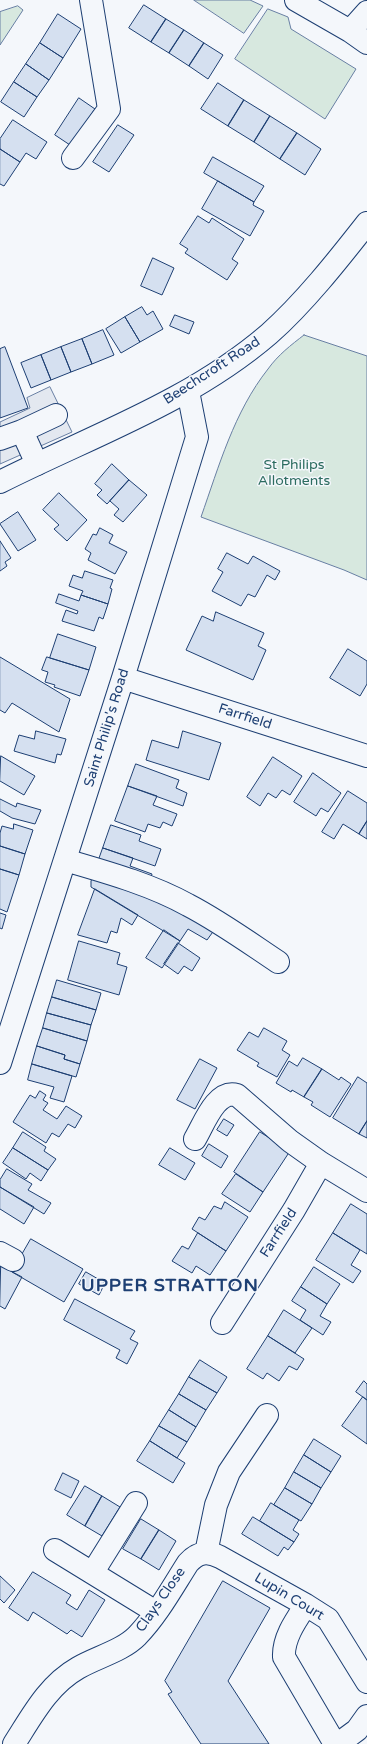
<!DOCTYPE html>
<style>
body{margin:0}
canvas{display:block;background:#f4f7fb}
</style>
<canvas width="367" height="1744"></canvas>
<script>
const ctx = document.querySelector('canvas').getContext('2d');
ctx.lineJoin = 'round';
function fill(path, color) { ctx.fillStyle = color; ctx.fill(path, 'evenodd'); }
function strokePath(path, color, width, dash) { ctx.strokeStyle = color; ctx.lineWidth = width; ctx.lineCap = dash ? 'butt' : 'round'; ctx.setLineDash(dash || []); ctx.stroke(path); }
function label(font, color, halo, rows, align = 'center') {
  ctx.font = font + ' "Varela Round",sans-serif'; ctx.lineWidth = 3; ctx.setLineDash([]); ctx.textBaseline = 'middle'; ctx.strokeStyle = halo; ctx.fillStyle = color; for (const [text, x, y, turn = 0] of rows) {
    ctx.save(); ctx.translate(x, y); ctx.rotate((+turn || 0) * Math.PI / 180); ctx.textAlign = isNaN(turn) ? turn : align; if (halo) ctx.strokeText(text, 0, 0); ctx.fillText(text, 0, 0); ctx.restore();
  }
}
const green = new Path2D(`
 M194,0H250L263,6L244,33Z
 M18,6L23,10L0,45V12Z
 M268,9L288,17L291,29L356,69L325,119L235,59Z
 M304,335L367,356V580L344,570L201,517C219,466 234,412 268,369C278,355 291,345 304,335Z`);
const parking = new Path2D(`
 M50,387L72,432L0,464V422L30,408L27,398Z`);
const building = new Path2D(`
 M144,5L166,19L151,42L129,28Z
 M58,14L81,29L63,58L40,43Z
 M166,19L184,30L169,53L151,42Z
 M184,30L204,43L189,66L169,53Z
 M40,43L63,58L49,80L26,64Z
 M204,43L223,55L208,79L189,66Z
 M26,64L49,80L37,97L14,82Z
 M14,82L37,97L24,117L1,102Z
 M218,83L244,100L228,126L201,109Z
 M79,98L95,109L70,145L55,135Z
 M244,100L270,116L254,142L228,126Z
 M270,116L297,133L280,159L254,142Z
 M13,120L47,142L36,159L26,153L20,162L0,149V139Z
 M118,125L134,135L109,172L93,162Z
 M297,133L321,149L305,175L280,159Z
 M0,149L20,162L4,186L0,184Z
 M213,157L264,186L254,202L204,173Z
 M218,181L254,202L253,205L264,211L250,236L202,209Z
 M198,216L209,223L212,218L244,239L232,259L238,263L227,280L185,253L188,249L180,244Z
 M153,258L174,268L162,295L141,286Z
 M142,307L147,315L153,311L163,329L140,342L125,317Z
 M175,315L194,322L189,334L170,326Z
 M125,317L140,342L121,353L106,329Z
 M103,330L114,355L92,364L82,339Z
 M82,339L92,364L71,372L61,347Z
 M5,347L28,408L0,418V349Z
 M61,347L71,372L51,380L41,355Z
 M41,355L51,380L31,388L21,363Z
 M112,464L129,480L107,504L97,495L102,490L95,484Z
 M129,480L147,495L123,522L114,515L119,509L110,501Z
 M59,493L87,520L67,541L54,529L59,525L43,510Z
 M18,512L36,540L18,551L0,524Z
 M100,528L113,535L109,543L127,552L115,574L88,560L91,553L85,549L93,534L96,535Z
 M0,541L11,558L5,562L7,566L0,571Z
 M227,553L248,564L253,556L280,571L275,580L267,575L255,597L248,594L241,606L212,591L223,572L218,569Z
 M85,571L113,580L110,588L112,589L108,604L81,595L83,591L69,586L73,575L82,578Z
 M59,594L79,601L81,595L108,604L103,619L99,617L94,631L62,621L66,610L77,614L78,611L56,603Z
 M216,612L264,633L258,646L266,650L253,680L186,650L202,616L213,621Z
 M58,634L96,647L89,670L50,658Z
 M348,649L367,661V684L360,696L330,678Z
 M0,657L70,699L59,732L12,703L5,713L0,710Z
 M47,657L89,670L80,696L54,687L55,685L45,682L48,672L42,670Z
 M36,731L66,739L61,755L57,754L55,763L14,751L19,735L34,739Z
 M183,731L221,743L209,780L146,760L152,740L178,748Z
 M1,756L35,776L24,795L0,781Z
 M273,757L302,776L290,795L282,790L276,798L268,793L260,806L247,797Z
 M136,764L179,780L176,788L187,793L183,806L128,786Z
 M313,773L341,793L328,812L321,808L316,816L294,802Z
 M128,786L157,796L153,805L177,814L172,826L163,822L160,828L148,824L145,832L115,821Z
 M348,791L367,803V821L359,834L343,824L334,839L322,832Z
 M0,799L16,807L17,803L41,810L35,824L12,818L0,811Z
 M367,821V839L359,834Z
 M14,824L33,830L25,854L0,846V833L2,826L13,829Z
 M111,825L141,835L139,841L161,849L155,866L103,848Z
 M0,846L25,854L19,875L0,869Z
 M103,848L133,858L130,866L152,874L149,884L97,865Z
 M0,869L19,875L7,912L0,909Z
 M101,873L215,929L207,940L188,929L180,941L91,887V881L94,875Z
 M95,889L138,915L132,925L121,918L117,933L111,931L107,943L78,935Z
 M0,913L6,915L2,929L0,928Z
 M164,930L180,941L162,968L146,958Z
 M79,941L120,953L117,964L127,967L119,995L68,980Z
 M178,943L200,958L192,971L184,966L178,974L164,964Z
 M57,980L101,993L96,1010L52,997Z
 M52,997L96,1010L91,1025L47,1013Z
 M47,1013L91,1025L87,1041L43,1028Z
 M43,1028L87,1041L80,1064L64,1059L65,1055L37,1046Z
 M264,1028L287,1041L282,1050L290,1055L277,1077L257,1066L259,1063L237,1050L249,1032L258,1037Z
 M37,1046L65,1055L64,1059L80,1064L76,1077L32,1064Z
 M303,1058L322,1069L304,1097L292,1090L291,1092L276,1083L289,1061L297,1066Z
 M200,1059L217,1068L195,1109L177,1100Z
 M32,1064L72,1076L64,1102L50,1098L54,1087L28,1080Z
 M322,1069L339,1080L341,1077L351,1084L330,1117L311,1105L313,1102L304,1097Z
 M358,1077L367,1083V1121L359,1134L333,1118Z
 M40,1091L46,1095L43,1100L48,1103L43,1110L57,1119L66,1106L82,1116L75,1128L68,1124L59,1137L52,1133L46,1143L13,1122L30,1095L35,1098Z
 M224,1119L234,1125L227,1136L217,1130Z
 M367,1121V1138L359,1134Z
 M23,1132L46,1147L44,1151L56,1159L48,1170L13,1148Z
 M260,1132L290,1151L263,1192L234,1172Z
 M209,1144L228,1156L221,1168L202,1156Z
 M13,1148L48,1170L41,1181L30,1173L26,1179L3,1163Z
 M170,1148L195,1163L185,1180L159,1165Z
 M7,1169L32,1184L28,1190L51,1203L44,1214L0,1187V1180Z
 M236,1174L263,1192L250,1212L222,1194Z
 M0,1187L34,1207L24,1224L0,1209Z
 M225,1202L248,1217L226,1251L192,1229L199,1217L205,1220L214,1206L221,1209Z
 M351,1204L367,1214V1254L333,1233Z
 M198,1233L226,1251L210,1275L196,1266L192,1273L172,1261L182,1246L188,1249Z
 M333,1233L360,1250L351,1265L361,1271L353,1283L316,1260Z
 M31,1239L83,1269L64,1302L12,1272Z
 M1,1266L22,1277L5,1309L0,1306Z
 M314,1267L340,1284L327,1304L301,1287Z
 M86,1272L105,1283L99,1295L79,1284Z
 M301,1287L327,1304L320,1316L331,1322L323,1335L300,1320L306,1310L292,1301Z
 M75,1299L135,1331L130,1339L138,1343L127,1364L116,1358L120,1350L64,1320Z
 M284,1310L312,1328L295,1353L268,1336Z
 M268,1336L304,1359L297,1370L289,1366L279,1381L267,1373L263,1379L247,1369Z
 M200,1360L227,1377L217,1393L189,1377Z
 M189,1377L217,1393L206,1410L179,1394Z
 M364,1381L367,1384V1400L356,1392Z
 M179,1394L206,1410L196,1427L169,1410Z
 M363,1397L367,1400V1444L342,1426Z
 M169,1410L196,1427L187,1442L159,1426Z
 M159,1426L187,1442L177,1458L150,1441Z
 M314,1439L341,1456L331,1472L304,1455Z
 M150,1441L185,1463L173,1483L137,1461Z
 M304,1455L331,1472L321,1488L294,1472Z
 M294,1472L321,1488L312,1504L285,1488Z
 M63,1473L79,1481L71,1498L55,1490Z
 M85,1486L102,1496L85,1526L67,1515Z
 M285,1488L312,1504L301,1521L274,1505Z
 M102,1496L120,1507L102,1536L85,1526Z
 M271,1503L299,1520L293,1530L299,1534L294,1542L260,1521Z
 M253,1517L294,1542L288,1550L284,1547L278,1556L242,1534Z
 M141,1519L159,1530L141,1559L123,1549Z
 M159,1530L176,1541L159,1570L141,1559Z
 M33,1572L71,1595L66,1603L77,1610L89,1590L105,1600L82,1637L71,1630L67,1634L33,1612L28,1621L9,1608Z
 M0,1576L15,1590L4,1603L0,1599Z
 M223,1581L270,1608L228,1681L269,1744H201L168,1694L172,1692L165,1681Z`);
const minor = new Path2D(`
 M296,0L350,31L367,43
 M350,31L367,12
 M73,158L109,109L91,0
 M22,431L56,415
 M0,439L22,431L37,464
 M123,678L367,756
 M65,860C106,872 150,884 188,905C219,921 248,942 278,962
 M0,1063L123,678L197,437L188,391
 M195,1139C204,1124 216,1089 237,1095L290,1141L321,1163L367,1191
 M0,1253L13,1260
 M222,1323L294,1210L321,1163
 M55,1550L156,1612
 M206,1553L216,1505L229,1472L267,1415
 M93,1572L136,1503
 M306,1605C296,1620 283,1638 284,1657L335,1744
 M14,1744C32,1716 48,1685 78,1668C97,1657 122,1651 137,1636C158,1614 172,1588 188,1563C198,1552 207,1551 220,1557L306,1605L328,1619L367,1682
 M338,1744L357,1730L367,1716`);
const major = new Path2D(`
 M0,482C91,436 190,402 269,334C304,303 338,260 367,223`);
const streetNames = [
 ["Beechcroft Road",212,371,-33],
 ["Farrfield",245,717,18],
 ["Saint Philip's Road",107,728,-73],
 ["Farrfield",279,1233,-57],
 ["Lupin Court",289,1597,31],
 ["Clays Close",161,1600,-55]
];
const parkNames = [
 ["St Philips",294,465],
 ["Allotments",294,481]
];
const districtNames = [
 ["UPPER STRATTON",170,1286]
];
fill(green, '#d7e8df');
strokePath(green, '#687fa3', 1);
fill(parking, '#e3e8f0');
strokePath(parking, '#687fa3', 1);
fill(building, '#d5e0f0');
strokePath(building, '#1d3f73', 1);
strokePath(minor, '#1d3f73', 24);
strokePath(major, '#1d3f73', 24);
strokePath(minor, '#f4f7fb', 22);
strokePath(major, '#f4f7fb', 22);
label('14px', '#1d3f73', '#f4f7fb', streetNames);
label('14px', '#2c6c60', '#f4f7fb', parkNames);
ctx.letterSpacing = '1px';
label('bold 18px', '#1d3f73', '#f4f7fb', districtNames);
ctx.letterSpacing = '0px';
</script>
